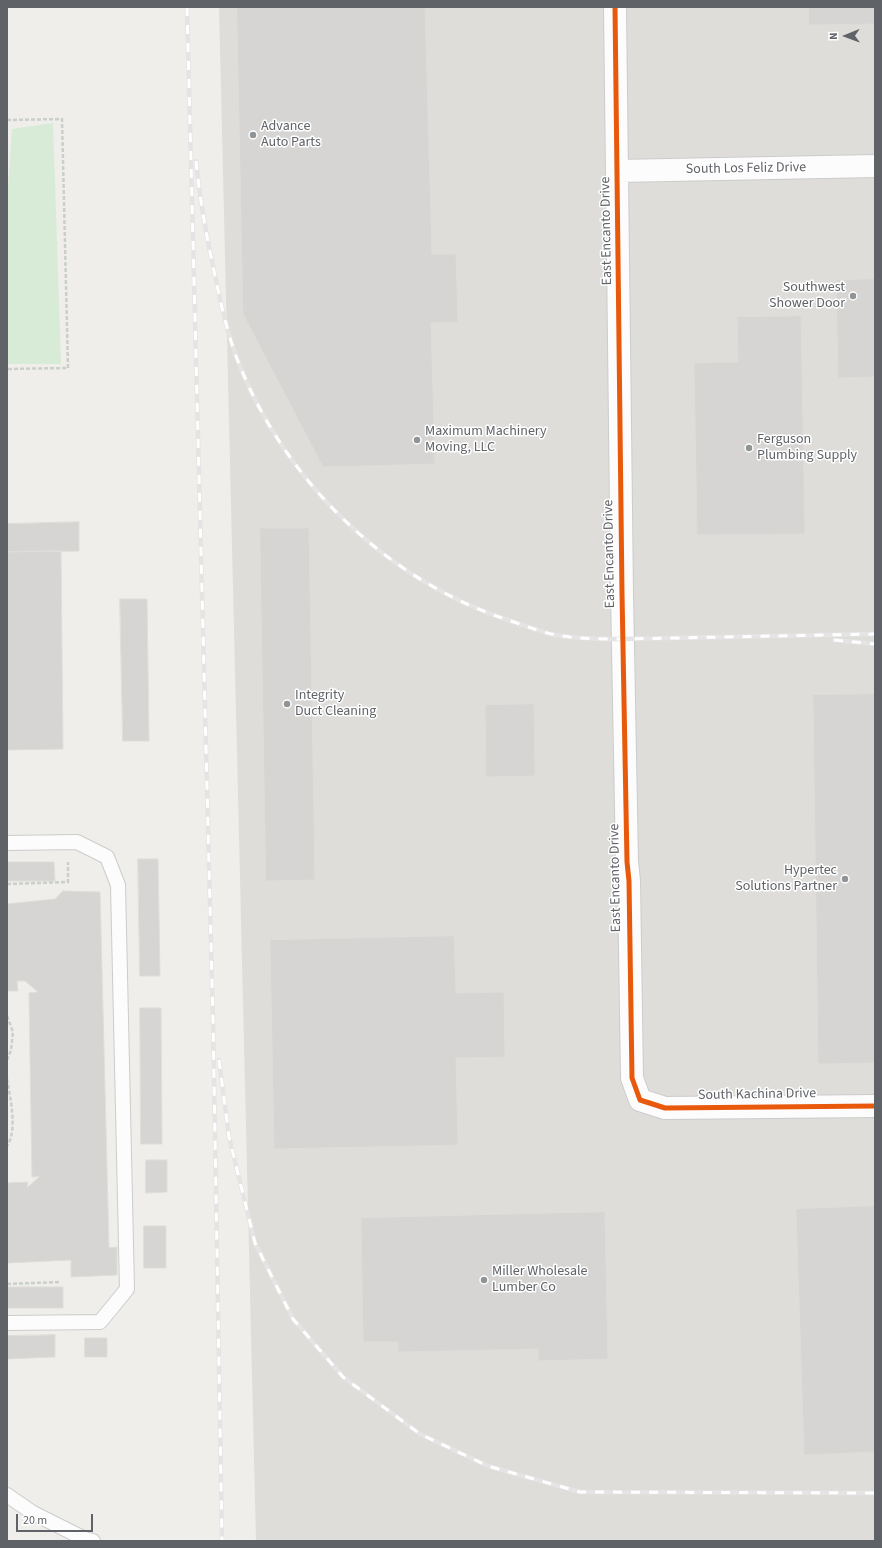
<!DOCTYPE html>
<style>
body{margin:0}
#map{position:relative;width:882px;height:1548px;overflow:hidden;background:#efeeea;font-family:"Source Sans 3",sans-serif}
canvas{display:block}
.frame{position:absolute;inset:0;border:8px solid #5f6368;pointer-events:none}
.north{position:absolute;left:826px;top:16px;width:40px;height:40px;-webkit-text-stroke:3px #fff;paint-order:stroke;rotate:269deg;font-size:11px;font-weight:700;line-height:16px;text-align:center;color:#5f6368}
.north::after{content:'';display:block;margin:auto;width:14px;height:18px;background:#5f6368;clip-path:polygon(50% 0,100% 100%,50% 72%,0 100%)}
.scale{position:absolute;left:16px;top:1514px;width:77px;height:18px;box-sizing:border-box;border:2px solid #5f6368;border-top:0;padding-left:5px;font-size:12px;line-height:14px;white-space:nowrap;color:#5f6368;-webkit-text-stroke:3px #fff;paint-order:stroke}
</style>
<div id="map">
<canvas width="882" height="1548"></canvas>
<div class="frame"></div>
<div class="north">N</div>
<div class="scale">20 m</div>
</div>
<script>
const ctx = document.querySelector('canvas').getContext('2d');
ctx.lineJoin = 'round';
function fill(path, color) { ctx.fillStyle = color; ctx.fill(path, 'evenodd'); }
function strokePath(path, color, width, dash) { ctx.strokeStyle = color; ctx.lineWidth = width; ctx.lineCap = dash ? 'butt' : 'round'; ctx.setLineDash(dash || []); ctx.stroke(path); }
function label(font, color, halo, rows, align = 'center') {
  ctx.font = font + ' "Source Sans 3",sans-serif'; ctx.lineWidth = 3; ctx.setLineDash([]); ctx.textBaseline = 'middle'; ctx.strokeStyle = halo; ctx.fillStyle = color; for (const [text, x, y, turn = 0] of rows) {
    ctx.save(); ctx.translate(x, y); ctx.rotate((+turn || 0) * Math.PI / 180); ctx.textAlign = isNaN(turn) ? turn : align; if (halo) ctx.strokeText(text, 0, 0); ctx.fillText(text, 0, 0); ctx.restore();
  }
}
const industrial = new Path2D(`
 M219,7H875V1541H256Z`);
const green = new Path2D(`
 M53,123L61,364H7V201L12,129Z`);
const building = new Path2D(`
 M237,7H425L432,254H456L458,322L431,323L435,464L323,467L243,314Z
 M809,7H875V24L809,25Z
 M875,279V377L838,378L836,280Z
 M801,316L805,534L697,535L694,363L738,362L737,317Z
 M79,522V551L7,552V524Z
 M260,528H309L315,880L266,881Z
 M61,551L63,749L7,750V552Z
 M120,599H147L149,741H123Z
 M875,694V1063L818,1064L813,695Z
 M534,704L535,776L486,777L485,705Z
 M138,859H158L160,976H140Z
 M7,862H54L55,881H7Z
 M63,891L100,892L109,1248L117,1247V1275L71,1277V1260L7,1263V1183L28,1182L27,1188L40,1176L32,1177L29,993L38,992L25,981H17L18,991H7V904L55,899Z
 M454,936L456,993L504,992L505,1057L456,1058L458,1145L274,1149L270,940Z
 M140,1008H161L162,1144H141Z
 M146,1160H167V1192L146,1193Z
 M875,1206V1452L804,1455L796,1209Z
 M605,1212L608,1359L538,1361V1349L398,1352V1342H363L361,1218Z
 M144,1226H166V1268H144Z
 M7,1287H63V1308H7Z
 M55,1335V1357L7,1359V1336Z
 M85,1338H107V1357H85Z`);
const path = new Path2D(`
 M7,120L62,119L68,368L7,369
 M7,884L68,882V862
 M7,1016L13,1032L11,1050L7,1060
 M7,1079C10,1097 18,1130 7,1146
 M7,1284L60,1282`);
const service = new Path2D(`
 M7,843L77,842L107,857L118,885L127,1289L100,1322L7,1323
 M7,1495L33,1513L85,1539L93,1541`);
const minor = new Path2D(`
 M615,7L622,593L627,862L629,881L632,1078L640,1100L665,1108L875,1106
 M618,171L875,166`);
const rail = new Path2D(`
 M187,7L213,1021L222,1541
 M196,161C200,201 207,240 216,280C221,305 227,331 236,356C282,479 386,581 511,621C526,626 541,632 556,635C578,639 601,639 623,639L875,634
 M834,640L875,644
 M219,1060L229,1137L255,1243L293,1319L343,1377L420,1434L488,1466L580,1492L875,1493`);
const cycleway = new Path2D(`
 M615,7L622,593L627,862L629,881L632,1078L640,1100L665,1108L875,1106`);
const markers = [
 [253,135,4,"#919496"],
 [853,296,4,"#919496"],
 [417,440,4,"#919496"],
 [749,448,4,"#919496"],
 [287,704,4,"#919496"],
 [845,879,4,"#919496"],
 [484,1280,4,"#919496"]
];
const poiNames = [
 ["Advance",261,127],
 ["Auto Parts",261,143],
 ["Southwest",845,288,"right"],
 ["Shower Door",845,304,"right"],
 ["Maximum Machinery",425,432],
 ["Moving, LLC",425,448],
 ["Ferguson",757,440],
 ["Plumbing Supply",757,456],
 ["Integrity",295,696],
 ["Duct Cleaning",295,712],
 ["Hypertec",837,871,"right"],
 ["Solutions Partner",837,887,"right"],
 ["Miller Wholesale",492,1272],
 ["Lumber Co",492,1288]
];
const streetNames = [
 ["South Los Feliz Drive",746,169,-1],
 ["East Encanto Drive",607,231,-91],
 ["East Encanto Drive",610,554,-91],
 ["East Encanto Drive",616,878,-91],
 ["South Kachina Drive",757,1095,-1]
];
fill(industrial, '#dfddda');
fill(green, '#d8ebd6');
fill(building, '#d6d5d3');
strokePath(building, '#deddd9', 1);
strokePath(service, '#cbcccc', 16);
strokePath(minor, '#cbcccc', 24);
strokePath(path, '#cacfcc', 2.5, [4, 2]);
strokePath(service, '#fdfcfc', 14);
strokePath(minor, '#fdfcfc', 22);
strokePath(rail, '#e4e4e4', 4.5);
strokePath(rail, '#fff', 3, [9]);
strokePath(cycleway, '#e8590c', 5);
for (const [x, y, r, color] of markers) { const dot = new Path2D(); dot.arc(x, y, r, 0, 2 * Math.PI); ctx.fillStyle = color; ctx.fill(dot); strokePath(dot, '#fff', 1.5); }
label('14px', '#5f6368', '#fff', poiNames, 'left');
label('14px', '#5f6368', '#fff', streetNames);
</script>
